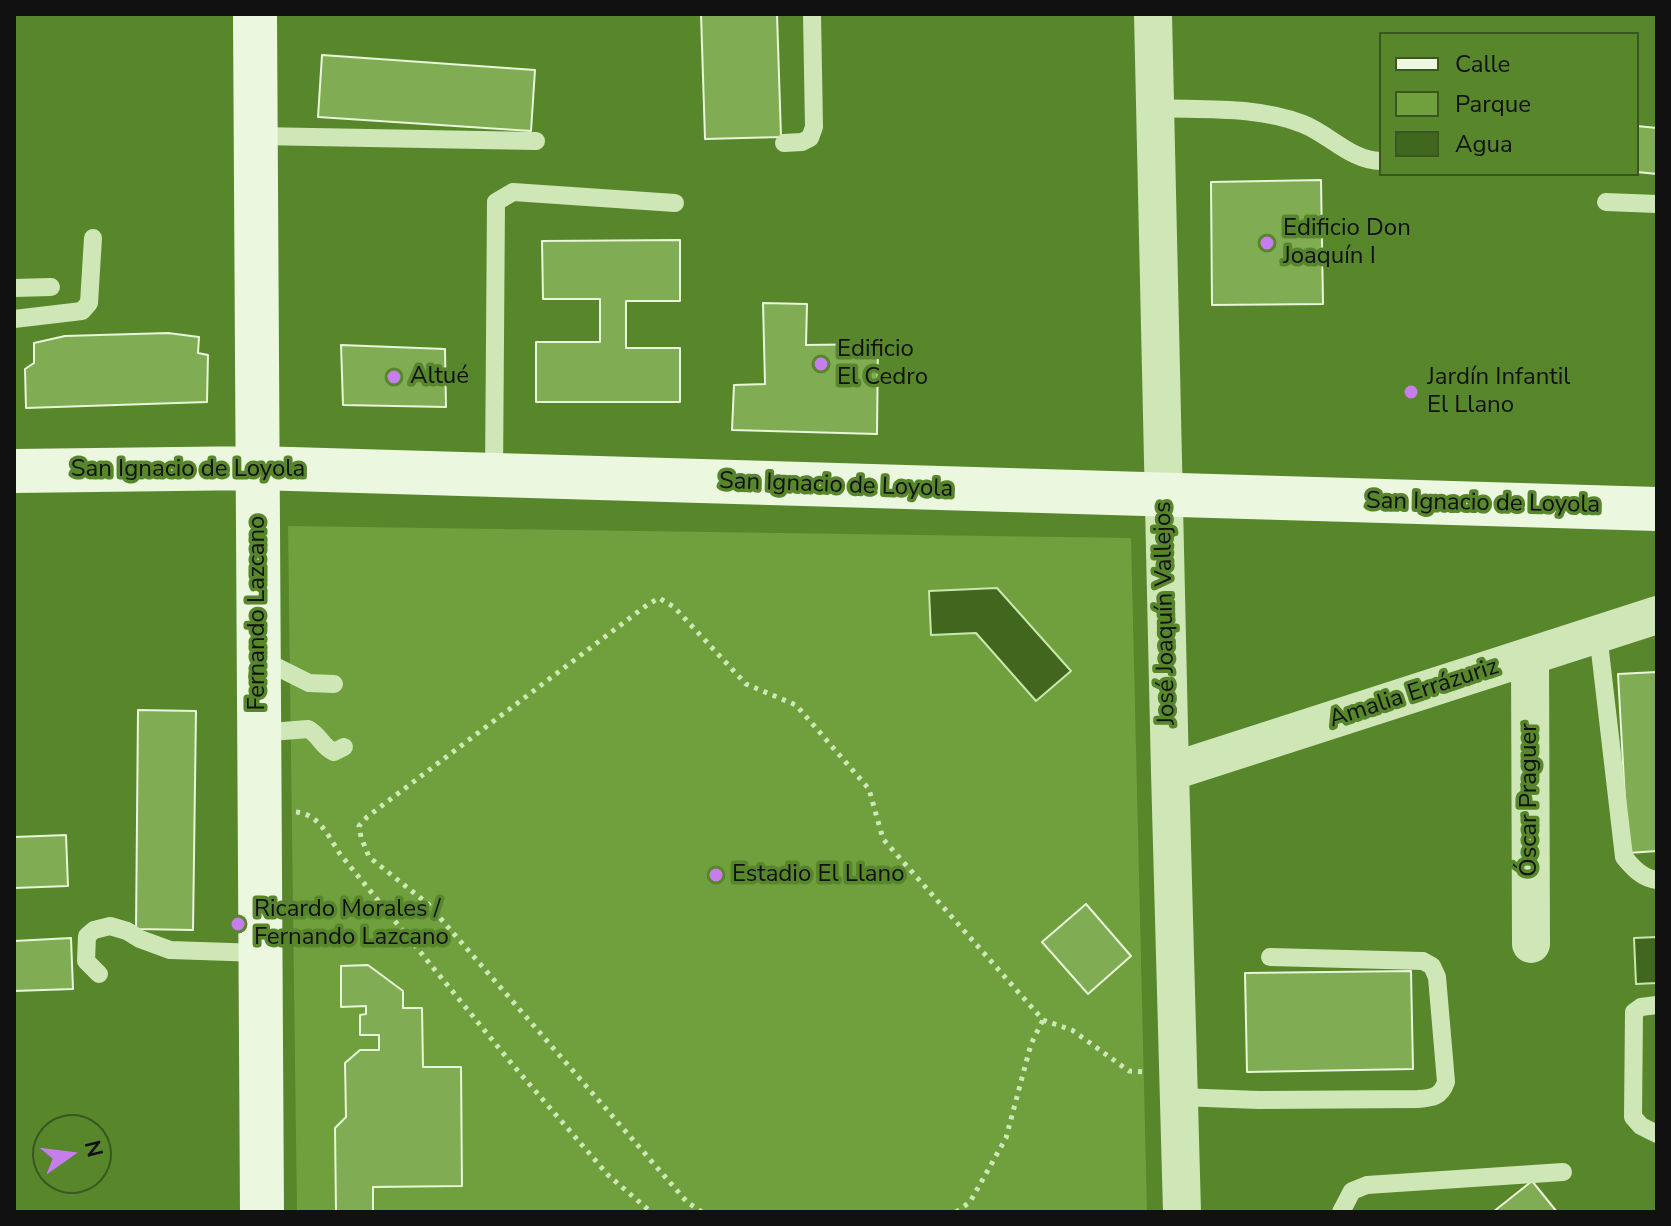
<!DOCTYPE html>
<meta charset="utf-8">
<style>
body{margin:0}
#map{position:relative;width:1671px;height:1226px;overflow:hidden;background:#57862b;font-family:"Nunito Sans",sans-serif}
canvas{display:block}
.frame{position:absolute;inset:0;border:16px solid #111;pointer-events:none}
.legend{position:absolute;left:1379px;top:32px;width:260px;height:144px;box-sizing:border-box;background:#57862b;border:2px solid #3b5721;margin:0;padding:10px 14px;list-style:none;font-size:24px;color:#111}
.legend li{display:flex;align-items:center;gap:16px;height:40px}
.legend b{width:40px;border:2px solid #3b5721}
.north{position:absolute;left:32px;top:1114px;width:80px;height:80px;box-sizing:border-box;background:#57862b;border:2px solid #3b5721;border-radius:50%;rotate:76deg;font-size:22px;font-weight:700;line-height:32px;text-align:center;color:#111}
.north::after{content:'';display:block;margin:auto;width:28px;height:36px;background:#c77eed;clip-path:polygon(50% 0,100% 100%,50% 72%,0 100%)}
</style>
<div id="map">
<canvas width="1671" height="1226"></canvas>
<div class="frame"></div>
<ul class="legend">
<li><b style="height:10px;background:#ebf7df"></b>Calle</li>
<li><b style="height:22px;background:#6fa03d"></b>Parque</li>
<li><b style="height:22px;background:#41671f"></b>Agua</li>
</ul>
<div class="north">N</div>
</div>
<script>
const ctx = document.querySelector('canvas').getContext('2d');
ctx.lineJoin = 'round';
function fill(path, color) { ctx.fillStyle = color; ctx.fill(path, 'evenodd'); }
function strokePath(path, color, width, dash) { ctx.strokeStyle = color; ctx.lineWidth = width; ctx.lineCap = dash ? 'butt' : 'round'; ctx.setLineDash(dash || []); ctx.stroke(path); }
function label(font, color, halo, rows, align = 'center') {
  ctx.font = font + ' "Nunito Sans",sans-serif'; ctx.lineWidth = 7; ctx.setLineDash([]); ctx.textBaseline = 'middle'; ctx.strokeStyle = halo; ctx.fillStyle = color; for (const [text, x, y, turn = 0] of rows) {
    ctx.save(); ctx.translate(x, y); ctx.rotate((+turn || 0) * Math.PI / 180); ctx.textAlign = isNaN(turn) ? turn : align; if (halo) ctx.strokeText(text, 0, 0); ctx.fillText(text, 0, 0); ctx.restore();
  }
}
const green = new Path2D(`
 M288,526L1131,538L1147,1212H297Z`);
const water = new Path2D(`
 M997,588L1071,671L1036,701L976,633L931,635L929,591Z
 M1657,937V983L1636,984L1634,938Z`);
const building = new Path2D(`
 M701,14H777L781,137L705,139Z
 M322,55L535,70L531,131L318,117Z
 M1637,126L1657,128V174L1637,172Z
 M1321,180L1323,304L1212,305L1211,182Z
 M680,240V301H626V348H680V402H536V342H600V299H543L542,241Z
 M763,303L807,304L806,345L878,344L877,434L732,430L734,385L765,384Z
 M168,333L199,337L198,353L208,355L207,402L26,408L25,369L34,363V343L65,336Z
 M341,345L445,349L446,407L343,405Z
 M1657,672V851L1628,853L1618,674Z
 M138,710L196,711L193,930L136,929Z
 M66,835L68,886L14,888V837Z
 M1086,904L1131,956L1088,994L1042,942Z
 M71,938L73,989L14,991V941Z
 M368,965L403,991V1008H422L423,1067H461L462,1186L373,1187V1212H336L335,1128L346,1117L345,1063L360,1050H379V1035H360V1015L366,1014V1006L341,1007V966Z
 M1411,971L1413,1069L1247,1072L1245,973Z
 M1532,1181L1557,1212H1493Z`);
const path = new Path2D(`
 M296,812C319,814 329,837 340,854L512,1064L608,1175L651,1212
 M702,1212L687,1202L428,904L369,857L361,837L359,826L367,817L647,605L659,598L674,607L746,684L796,705L869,789L883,839L1043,1020L1072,1030L1129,1071L1145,1072
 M956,1212L970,1202L1006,1138L1031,1044L1043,1020`);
const lane = new Path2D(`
 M1155,108C1204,110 1257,106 1303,124C1329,134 1351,161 1381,161
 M257,136L536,141
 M784,143L802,142L810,138L814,127L812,14
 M1606,202L1657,204
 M14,288L51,287
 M14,319L82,311L89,303L93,238
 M494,476L496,202L513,192L675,203
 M1598,634L1624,857C1633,868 1642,878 1657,880
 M261,659L309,683L334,684
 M259,733L308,729C320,735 321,746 334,752L344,747
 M99,974L86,961L87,936L94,930L110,926L127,931L140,939L170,950L260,953
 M1657,1005L1641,1007L1634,1012L1633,1117L1641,1126L1657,1134
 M1179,1097L1259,1100L1418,1099C1432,1098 1441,1097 1446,1082L1437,977L1432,966L1423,961L1270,957
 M1341,1212L1352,1191L1367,1185L1563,1172`);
const street = new Path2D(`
 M1153,14L1170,772L1182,1212
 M1530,656L1531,944
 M1170,772L1657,615`);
const secondary = new Path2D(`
 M255,14L262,1212
 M14,471L257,468L1657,509`);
const markers = [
 [1267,243,8,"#c77eed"],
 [821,364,8,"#c77eed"],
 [394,377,8,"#c77eed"],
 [1411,392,8,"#c77eed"],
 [716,875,8,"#c77eed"],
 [238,924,8,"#c77eed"]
];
const poiNames = [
 ["Edificio Don",1283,229],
 ["Joaquín I",1283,257],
 ["Edificio",837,350],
 ["El Cedro",837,378],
 ["Altué",410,377],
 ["Jardín Infantil",1427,378],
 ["El Llano",1427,406],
 ["Estadio El Llano",732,875],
 ["Ricardo Morales /",254,910],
 ["Fernando Lazcano",254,938]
];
const streetNames = [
 ["San Ignacio de Loyola",188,470],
 ["San Ignacio de Loyola",836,486,2],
 ["San Ignacio de Loyola",1483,504,1],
 ["Fernando Lazcano",258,613,-90],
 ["José Joaquín Vallejos",1166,613,-91],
 ["Amalia Errázuriz",1414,694,-18],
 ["Óscar Praguer",1530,800,-90]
];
fill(green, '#6fa03d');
fill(water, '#41671f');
strokePath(water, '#cae7ab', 2);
fill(building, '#80ad53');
strokePath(building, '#e8f6d9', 2);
strokePath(path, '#cfe7b6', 5, [4, 6]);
strokePath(lane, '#cfe7b6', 18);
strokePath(street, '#cfe7b6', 38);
strokePath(secondary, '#ebf7df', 44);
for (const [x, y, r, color] of markers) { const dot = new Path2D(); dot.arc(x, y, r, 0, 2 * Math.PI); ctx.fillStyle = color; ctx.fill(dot); strokePath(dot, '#57862b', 3); }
label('24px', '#111', '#57862b', poiNames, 'left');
label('24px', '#111', '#57862b', streetNames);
</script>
